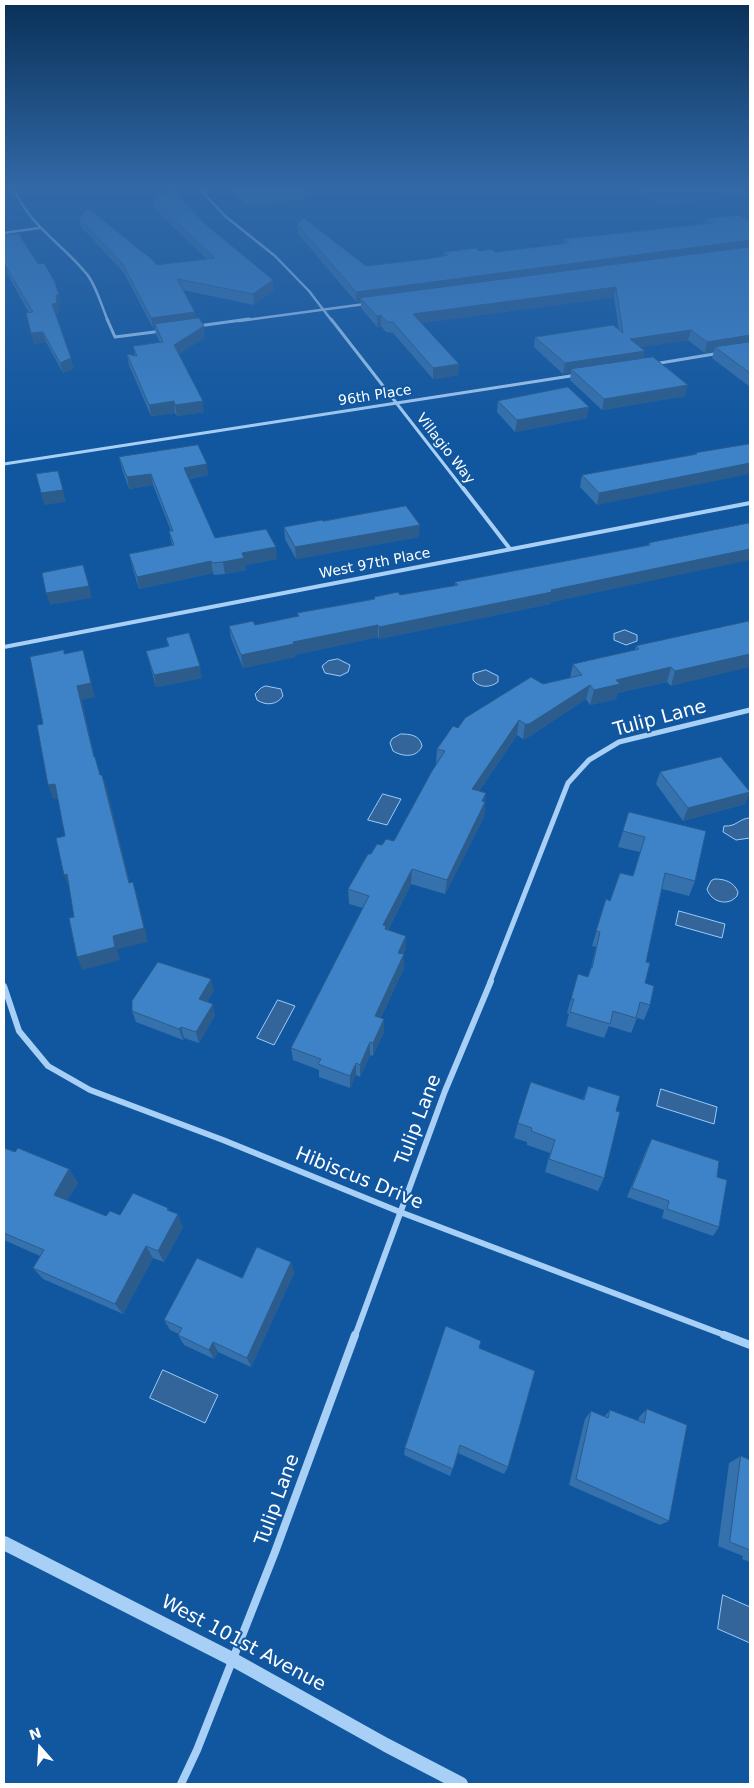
<!DOCTYPE html>
<style>
body{margin:0}
#map{position:relative;width:754px;height:1788px;overflow:hidden;background:#1157a0;font-family:"DejaVu Sans",sans-serif}
canvas{display:block}
.frame{position:absolute;inset:0;border:5px solid #fff;pointer-events:none}
.north{position:absolute;left:15px;top:1723px;width:50px;height:50px;-webkit-text-stroke:4px #1157a0;paint-order:stroke;rotate:341deg;font-size:14px;font-weight:700;line-height:20px;text-align:center;color:#fff}
.north::after{content:'';display:block;margin:auto;width:18px;height:22px;background:#fff;clip-path:polygon(50% 0,100% 100%,50% 72%,0 100%)}
</style>
<div id="map">
<canvas width="754" height="1788"></canvas>
<div class="frame"></div>
<div class="north">N</div>
</div>
<script>
const ctx = document.querySelector('canvas').getContext('2d');
ctx.lineJoin = 'round';
function fill(path, color) { ctx.fillStyle = color; ctx.fill(path, 'evenodd'); }
function strokePath(path, color, width, dash) { ctx.strokeStyle = color; ctx.lineWidth = width; ctx.lineCap = dash ? 'butt' : 'round'; ctx.setLineDash(dash || []); ctx.stroke(path); }
function label(font, color, halo, rows, align = 'center') {
  ctx.font = font + ' "DejaVu Sans",sans-serif'; ctx.lineWidth = 4; ctx.setLineDash([]); ctx.textBaseline = 'middle'; ctx.strokeStyle = halo; ctx.fillStyle = color; for (const [text, x, y, turn = 0] of rows) {
    ctx.save(); ctx.translate(x, y); ctx.rotate((+turn || 0) * Math.PI / 180); ctx.textAlign = isNaN(turn) ? turn : align; if (halo) ctx.strokeText(text, 0, 0); ctx.fillText(text, 0, 0); ctx.restore();
  }
}
const green = new Path2D(`
 M632,188H750V195L662,205Z`);
const water = new Path2D(`
 M625,630L637,635V641L626,645L614,640V634Z
 M338,659L350,665L348,672L340,676L325,673L322,666L328,661Z
 M486,670L498,676V682C490,688 479,688 473,680V674Z
 M266,686L281,689L283,696C277,705 266,706 257,700L255,694L261,688Z
 M401,734C410,734 420,735 422,746C417,758 403,757 393,751L390,743L392,739Z
 M383,794L401,799L387,825L368,820Z
 M750,818V838L736,840L723,832L724,826C737,827 739,818 750,818Z
 M715,879C725,879 734,882 738,892L737,896C728,907 711,902 707,889L711,881Z
 M679,911L725,924L722,938L676,925Z
 M278,1000L295,1006L274,1045L257,1038Z
 M661,1089L717,1107L714,1124L657,1106Z
 M163,1370L218,1395L205,1423L150,1398Z
 M723,1595L750,1607V1643L718,1629Z`);
const minorFar5 = new Path2D(`
 M13,188C33,229 58,240 85,272C95,282 102,307 108,321
 M199,188L225,216L275,256L309,291L332,321
 M4,233L39,228
 M239,321L365,304`);
const minorFar4 = new Path2D(`
 M107,319L115,337L162,331
 M331,319L464,490
 M198,326L249,319
 M654,364L720,353
 M4,464L577,375`);
const minorFar3 = new Path2D(`
 M463,488L510,549
 M4,647L750,503`);
const minorFar2 = new Path2D(`
 M490,982L568,783L589,760L619,742L750,710`);
const minorFar1 = new Path2D(`
 M4,986L19,1031L48,1066L90,1090L223,1140L400,1212L727,1336
 M355,1336L445,1091L491,981`);
const minor = new Path2D(`
 M724,1335L750,1345
 M181,1784L197,1750L275,1552L355,1335`);
const tertiary = new Path2D(`
 M4,1543L232,1659L386,1745L461,1784`);
const wall = new Path2D(`
 M230,188H302L304,190L305,199L248,206Z
 M153,200L204,223L274,290L254,305L183,290L195,312L196,319L205,337L179,354L204,412L177,416L175,413L151,416L129,365L127,354L135,356L133,346L160,342L156,335L155,328H153L124,273L81,227L79,218L156,265L207,259L154,209Z
 M706,219L750,221V387L712,358L714,351L705,353L688,340L641,347L644,358L685,396L602,410L570,380L571,373L563,374L534,347L535,337L619,330L614,297L421,323L458,375L433,379L393,333L386,332L381,326L377,327L361,308V302H356L298,234L297,224L366,266L427,259L444,256V252L479,251L495,252L563,244L564,239L705,224Z
 M4,235L61,305H59V313L56,314L71,358L73,369L63,373L46,342L34,344L29,313L8,275L4,276Z
 M498,401L587,418L515,432L497,412Z
 M750,444L597,505L580,487L582,475L695,455V453Z
 M119,457L208,475L189,479L215,538L277,559L245,565L246,570L225,574L214,575L213,573L139,589L132,566L129,554L172,545L169,531H171L153,485L129,489L122,469Z
 M323,521L419,537L296,559L285,539L284,527Z
 M649,543L685,573L551,602L550,604L379,639L378,637L294,655L295,657L243,668L231,638L229,626L255,625L298,616L297,613L374,599V597L400,595L455,586V582L648,545Z
 M750,621L671,686L667,682L617,693L616,699L590,705L586,699L527,738L523,739L517,735L479,791L485,802L484,817L445,894L411,884L388,930L406,949L403,954H404V968L381,1017L384,1032L373,1056L370,1055L360,1077L356,1075L350,1088L319,1077V1070L293,1060L291,1048L363,908L349,904L348,889L371,854L382,845L394,841L437,764L436,763L437,749L458,728L543,684L570,678L573,664L635,650L636,646Z
 M166,638L202,678L156,687L146,651L168,646Z
 M660,772L745,804L683,821L656,784Z
 M629,812L695,881L689,896L662,889L646,962L645,983L650,1005L644,1020L637,1018L631,1033L609,1026L604,1038L566,1026L569,1014L567,1013L578,974L588,977L591,968L596,947L592,946L606,899L610,901L633,876L640,852L618,847Z
 M214,990L207,1002L215,1015L199,1043L184,1038L183,1040L136,1022L132,1011Z
 M588,1086L616,1111L604,1178L598,1191L545,1172L550,1153L527,1145V1142L514,1138L518,1123L583,1099Z
 M652,1139L717,1177L719,1227L713,1236L662,1218L664,1210L627,1197L647,1148Z
 M4,1148L15,1152L69,1169L78,1183L67,1200L106,1216L120,1215L168,1208L169,1211L183,1227L164,1262L153,1258L123,1314L43,1279L33,1268L40,1256L4,1240Z
 M291,1262L294,1273L251,1367L218,1352L214,1359L184,1345L178,1335L179,1334L170,1330L164,1320L242,1278Z
 M479,1348L508,1467L504,1474L458,1453L450,1476L404,1455L405,1448Z
 M647,1409L669,1521L660,1525L569,1485L585,1419L591,1411L604,1417L610,1410L638,1421L639,1417Z
 M741,1456L750,1460V1562L742,1559L743,1556L718,1546L729,1463Z`);
const shadedWall = new Path2D(`
 M304,190L305,199L248,206L247,197Z
 M750,240V247L360,298L361,302H356V292Z
 M5,265L8,275L4,276V266Z
 M273,280L274,290L254,305L253,294Z
 M616,287L614,297L413,324V314Z
 M56,295H59L61,305H59V313L55,314L52,304Z
 M195,312L197,323L155,324V328H153L151,318Z
 M381,315V326L377,327V316Z
 M204,326L205,337L176,356L174,345Z
 M691,330L688,340L628,349L630,339Z
 M43,332L46,342L34,344L31,333Z
 M750,335V346L715,347L714,351L705,353L707,342Z
 M645,351L643,362L571,369V373L563,374L565,363Z
 M71,358L73,369L63,373L60,363Z
 M459,364L458,375L433,379V368Z
 M688,385L685,396L602,410L604,399Z
 M174,401L175,413L151,416L149,405Z
 M203,401L204,412L177,416L175,405Z
 M589,407L587,418L515,432L517,420Z
 M750,463V474L597,505L599,493Z
 M207,464L208,475L186,479L184,468Z
 M151,474L153,485L129,489L127,477Z
 M63,490L66,502L44,505L41,493Z
 M420,525L419,537L296,559L295,547Z
 M276,547L277,559L245,565L246,570L225,574L223,562L242,553Z
 M750,549V560L551,602L550,604L379,639V627L688,561Z
 M211,561L213,573L139,589L137,577Z
 M89,586L92,598L50,605L46,593Z
 M378,625V637L294,655L295,657L243,668L241,655L293,642Z
 M83,650L95,697L82,700L98,771L94,757L77,686Z
 M750,654V667L671,686L675,671Z
 M200,666L202,678L156,687L154,675Z
 M671,667L667,682L617,693L616,699L590,705L594,690L616,680Z
 M590,685L586,699L527,738L523,739L525,724Z
 M519,720L517,735L470,804L472,789Z
 M102,775L107,788L133,896L129,883Z
 M55,784L60,798L53,799L48,785Z
 M750,792L745,804L683,821L688,808Z
 M486,793L484,817L445,894L447,880Z
 M412,869L411,884L386,933L383,925Z
 M67,874L69,888L64,875Z
 M133,882L137,895L148,942L117,949L120,960L82,970L77,957L113,936Z
 M406,936V949L398,966V953Z
 M404,954V968L375,1029V1016Z
 M211,979L214,990L202,1010L199,999Z
 M213,1004L215,1015L199,1043L196,1032Z
 M384,1019V1032L373,1056V1043Z
 M181,1027L184,1038L183,1040L179,1029Z
 M370,1042V1055L360,1077V1065Z
 M356,1063V1075L350,1088V1076Z
 M69,1169L78,1183L62,1208L54,1195Z
 M178,1214L183,1227L164,1262L158,1251Z
 M146,1246L153,1258L123,1314L115,1304Z
 M291,1262L294,1273L251,1367L247,1358Z
 M213,1342L218,1352L214,1359L209,1350Z`);
const building = new Path2D(`
 M238,188H302L304,190L247,197Z
 M173,190L204,223L273,280L253,294L177,279L195,312L151,318L122,263L79,218L88,208L154,261L156,265L215,258L153,200Z
 M739,215L750,221V240L356,292L297,224L304,218L366,266L427,259L448,255L444,252L476,248L479,251L492,249L495,252L569,243L564,239L713,223L706,219Z
 M19,234L38,264L44,263L55,282L59,295H56L57,303L52,304L71,358L60,363L43,332L31,333L26,313L33,312L5,265L4,266V235Z
 M750,247V335L707,342L691,330L630,339L645,351L565,363L535,337L613,325L623,333L616,287L413,314L459,364L433,368L393,322H387L381,315L377,316L360,298Z
 M199,318L204,326L174,345L203,401L175,405L174,401L149,405L127,354L137,356L133,346L163,342L155,324Z
 M750,342V373L715,347Z
 M653,357L688,385L604,399L571,369Z
 M568,387L589,407L517,420L498,401Z
 M750,444V463L599,493L582,475L697,454L695,453Z
 M198,445L207,464L184,468L215,538L266,529L276,547L242,553L244,558L223,562L212,563L211,561L137,577L129,554L174,545L169,531H173L151,474L127,477L119,457Z
 M58,471L63,490L41,493L36,474Z
 M406,506L420,525L295,547L284,527L322,520L323,521Z
 M750,523V549L551,590L552,592L379,627L378,625L293,642L294,644L241,655L229,626L253,621L255,625L299,616L297,613L375,599L374,597L398,592L400,595L458,585L455,582L650,545L649,543Z
 M83,565L89,586L46,593L42,573Z
 M750,621V654L675,671L671,667L616,680L620,684L594,690L590,685L529,724H525L519,720L472,789L486,793L482,801L485,802L447,880L412,869L383,925L386,926L385,929L406,936L398,953L404,954L375,1016L384,1019L373,1043L370,1042L360,1065L356,1063L350,1076L318,1064L321,1059L291,1048L369,896L348,889L368,854H371L377,844L382,845L386,839L394,841L432,771L445,751L437,749L453,726L458,728L465,718L531,677L543,684L582,675L573,664L639,649L636,646Z
 M189,633L200,666L154,675L146,651L169,646L166,638Z
 M64,650V654L83,650L91,683L77,686L94,757H95L100,775H102L129,883L133,882L144,928L113,936L115,947L77,957L69,918L74,917L67,874L64,875L56,838L65,836L55,784L48,785L37,725L43,724L30,657Z
 M721,757L750,792L688,808L660,772Z
 M629,812L706,831L695,881L665,873L646,962L650,963L645,983L654,986L650,1005L640,1002L636,1018L613,1011L610,1024L570,1012L574,999H571L578,974L588,977L591,968H592L600,932L596,931L606,899L610,901L620,873L633,876L645,837L623,831Z
 M158,962L211,979L199,999L213,1004L196,1032L181,1027L179,1029L132,1011V1001Z
 M531,1082L584,1100L588,1086L620,1096L616,1111L620,1112L604,1178L549,1159L555,1140L531,1131L532,1128L518,1123Z
 M652,1139L719,1161L717,1177L727,1180L719,1227L667,1209L669,1201L632,1188Z
 M4,1148L15,1152L18,1148L69,1169L54,1195L106,1216L110,1211L120,1215L133,1193L168,1208L167,1210L178,1214L158,1251L146,1246L115,1304L33,1268L44,1250L4,1233Z
 M257,1247L291,1262L247,1358L213,1342L209,1350L178,1335L182,1328L164,1320L197,1258L242,1278Z
 M446,1326L481,1341L479,1348L535,1371L508,1467L460,1445L453,1469L405,1448Z
 M647,1409L687,1425L669,1521L576,1479L591,1411L608,1418L610,1410L644,1423Z
 M741,1456L750,1460V1550L730,1542Z`);
const farStreetnames = [
 ["96th Place",375,396,-9],
 ["Villagio Way",445,449,52],
 ["West 97th Place",375,564,-11]
];
const nearStreetnames = [
 ["Tulip Lane",660,719,-15],
 ["Tulip Lane",419,1120,-69],
 ["Hibiscus Drive",359,1179,22],
 ["Tulip Lane",278,1500,-70],
 ["West 101st Avenue",243,1644,28]
];
fill(green, '#2372be');
fill(water, '#33659a');
strokePath(water, '#9acbf8', 1);
strokePath(minorFar5, '#a8cff5', 2.5);
strokePath(minorFar4, '#a8cff5', 3);
strokePath(minorFar3, '#a8cff5', 4);
strokePath(minorFar2, '#a8cff5', 5);
strokePath(minorFar1, '#a8cff5', 6);
strokePath(minor, '#a8cff5', 8);
strokePath(tertiary, '#a8cff5', 14);
fill(wall, '#3571ac');
fill(shadedWall, '#2b5c8c');
fill(building, '#3e83c8');
strokePath(building, '#2b5c8c', 1);
const sky = ctx.createLinearGradient(0, 0, 0, 438);
sky.addColorStop(0, '#093058');
sky.addColorStop(0.43, '#3269a7');
sky.addColorStop(1, '#3269a700');
ctx.fillStyle = sky;
ctx.fillRect(0, 0, 754, 438);
label('14px', '#fff', '#1157a0', farStreetnames);
label('19px', '#fff', '#1157a0', nearStreetnames);
</script>
